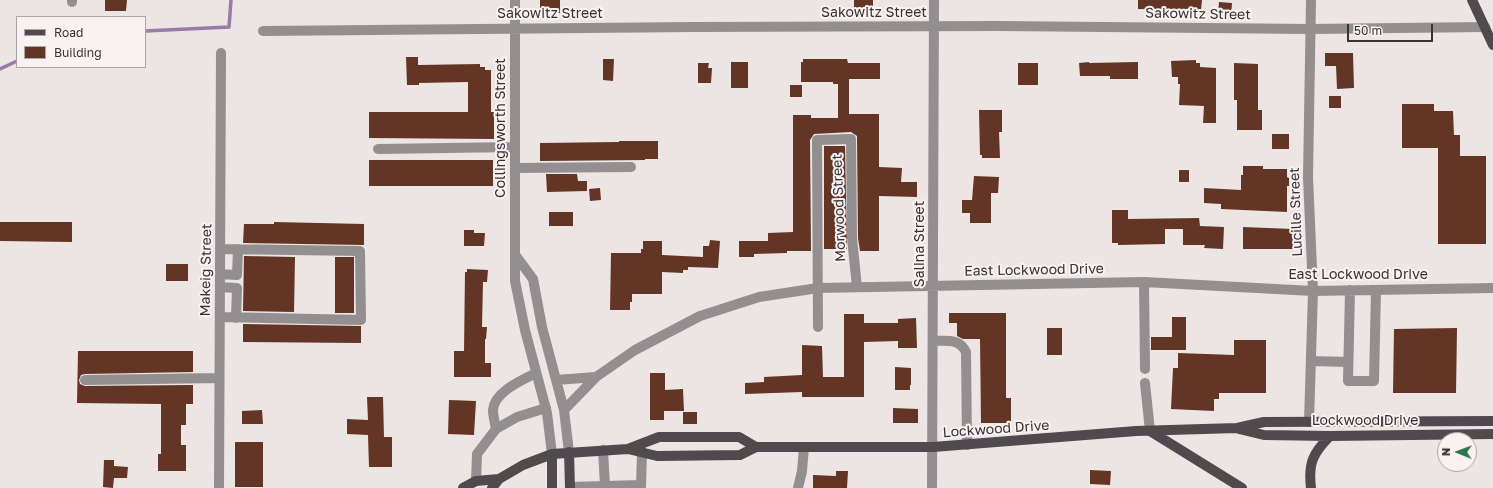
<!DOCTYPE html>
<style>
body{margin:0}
#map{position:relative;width:1493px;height:488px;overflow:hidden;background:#ede4e4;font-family:"Golos Text",sans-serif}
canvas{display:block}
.legend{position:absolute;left:16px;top:16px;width:130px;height:52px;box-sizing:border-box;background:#faf1f2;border:1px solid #aca5a5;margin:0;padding:5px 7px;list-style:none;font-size:12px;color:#363232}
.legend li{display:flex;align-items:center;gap:8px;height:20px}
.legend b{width:20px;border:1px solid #aca5a5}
.north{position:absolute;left:1437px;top:432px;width:40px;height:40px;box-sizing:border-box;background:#faf1f2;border:1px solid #aca5a5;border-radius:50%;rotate:271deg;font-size:11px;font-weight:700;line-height:16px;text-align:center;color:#363232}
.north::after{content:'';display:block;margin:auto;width:14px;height:18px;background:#2a7847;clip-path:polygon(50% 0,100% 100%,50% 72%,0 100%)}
.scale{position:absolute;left:1347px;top:24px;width:86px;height:18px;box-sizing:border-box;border:2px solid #363232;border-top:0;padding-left:5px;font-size:12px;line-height:14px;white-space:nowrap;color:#363232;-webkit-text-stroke:3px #faf1f2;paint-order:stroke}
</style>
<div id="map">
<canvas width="1493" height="488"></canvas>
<ul class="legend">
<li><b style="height:5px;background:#4f4a4d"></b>Road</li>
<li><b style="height:11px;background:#633525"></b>Building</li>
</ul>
<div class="north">N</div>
<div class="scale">50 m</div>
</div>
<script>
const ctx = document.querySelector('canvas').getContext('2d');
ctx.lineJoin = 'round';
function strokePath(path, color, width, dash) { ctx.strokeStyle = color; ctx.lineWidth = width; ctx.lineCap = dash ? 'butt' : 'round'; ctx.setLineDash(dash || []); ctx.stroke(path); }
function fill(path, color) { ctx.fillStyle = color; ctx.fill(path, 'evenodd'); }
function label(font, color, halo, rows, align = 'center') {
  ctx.font = font + ' "Golos Text",sans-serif'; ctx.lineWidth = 4; ctx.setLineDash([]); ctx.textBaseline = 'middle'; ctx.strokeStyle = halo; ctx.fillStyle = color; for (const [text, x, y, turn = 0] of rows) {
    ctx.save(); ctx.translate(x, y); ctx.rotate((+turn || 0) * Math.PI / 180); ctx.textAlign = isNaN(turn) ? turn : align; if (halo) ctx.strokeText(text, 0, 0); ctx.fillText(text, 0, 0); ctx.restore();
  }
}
const stream = new Path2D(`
 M145,31L229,27L231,0
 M0,69L17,61`);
const building = new Path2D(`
 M105,0H127L126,11H105Z
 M540,0H560V13H540Z
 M854,0H873V13L854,14Z
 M1138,0H1202L1201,10L1138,9Z
 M1219,2L1232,3L1231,16L1218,15Z
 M1325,53H1353L1354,88L1337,89L1336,66H1325Z
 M406,57H418V65L480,64V67H485V70H491V112H494V139L369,138V112H468V82L419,83V85H407Z
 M603,59H614L613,81L603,80Z
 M803,59H847L848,63H880V79H849V114H879V167L902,168L901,182H917V197L879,196V251H860L858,238L857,136L851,132L814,134L810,140L811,251H787V253L754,254V257H739V241H768V233L793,232V115H811V118H838V84H833V82H801V62H803Z
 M1196,60V63H1200V67L1216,68V123H1203L1204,106L1179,105L1180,84H1178V77H1172L1171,61Z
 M731,62H748V88H731Z
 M1089,62V63L1138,62V79H1110V76H1080L1079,63Z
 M698,63H709L708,68H712L711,83H698Z
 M1018,63H1038V85H1018Z
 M1234,63L1258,64V110H1262V130H1237V100H1234Z
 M790,85H802V97H790Z
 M1329,96H1341V108H1329Z
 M1402,104H1434V111H1453L1454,135H1460V156H1486V244H1438V148H1402Z
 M979,110H1002V132H999L1000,158H982V155H980Z
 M1272,134H1289V149H1272Z
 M619,141H658V159H645V160L540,161V143L619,142Z
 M824,146H845L847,249H824Z
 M369,160H493V186H369Z
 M1243,166H1263V169H1287V177L1289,178V186H1287V212L1221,209V204L1204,203V188L1241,190V175H1243Z
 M1179,170H1189V182H1179Z
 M546,174H577L578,181H587V191L547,192Z
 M974,176L999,177L998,193H991V223H970V213H962V200H972Z
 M600,188L601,200L590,201L589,189Z
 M1112,210H1128V219L1199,218L1200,226L1224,227L1223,249L1204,248L1205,245H1183V229H1165V244L1118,245V243H1112Z
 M549,212H573V226H549Z
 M0,222H72V242L0,241Z
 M274,222L364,224V245L243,243L244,224H274Z
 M1243,227L1293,229V249H1243Z
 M464,230H474V233H485L484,246H464Z
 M710,240L720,241L718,268L688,267V270H683V273L662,272V294H632V302H630V310H610L611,253H641V249H643V241H662V255L703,257V246H709Z
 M244,256L295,257L294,312L243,311Z
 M335,257H354V313H335Z
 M166,264H188V281H166Z
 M467,269L488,270L487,282H483L482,327H487L486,339H485V363H491V377H454V351H464L465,272H467Z
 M949,313H1006V398H1011V423H981L980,339H963L957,336V323H949Z
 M844,314H864V323H898V319L916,318L917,348H898V341L864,342V397H802V392L745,394V383L764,382V377L802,375V345L822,346L823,377H844Z
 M1172,317H1186V350H1151V337H1172Z
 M243,324L361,326V343L243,342Z
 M1047,328H1062V355H1047Z
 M1457,328L1456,393H1393L1394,329Z
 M1234,340H1266V393H1219V399H1214V411L1171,409L1173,368H1178V353L1234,355Z
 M78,351H193V372L85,374L81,375L79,380L80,384L85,386L193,385V404H186V425H181V445H186V471H158V454H161V404L77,403Z
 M895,367L911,368V385H910V390H895Z
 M650,373H665V390L683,389L684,411H664V420H650Z
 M367,397H383L384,437H392V467H369L368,435L347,434V419L368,420Z
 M449,400L476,401L474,435L448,434Z
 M893,408L918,409V423H893Z
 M262,410L263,424H242V411Z
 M683,412H697V424H683Z
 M235,442H263V487H235Z
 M104,460H114V466L128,467L127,478H114L113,488L103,487Z
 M1090,470L1111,471L1110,485L1090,484Z
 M836,471H848L847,488H813V475L836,476Z`);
const minor = new Path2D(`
 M515,0V281L525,330L547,413L552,454
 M72,2V0
 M263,31L694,27L999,26L1310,29L1485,27
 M378,149L515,147
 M515,168L631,167
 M516,256L533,279L542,327L564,410L569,452
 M220,274L237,275L238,249
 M1144,282L1145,369
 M220,287L237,288L236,318
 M1350,290L1348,381H1374L1376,290
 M220,317L361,320L360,251L221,249
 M818,327L817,140L851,139L852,238L857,287
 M933,341C947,341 959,338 966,352L967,445
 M1311,361L1348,362
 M85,380L219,378
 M556,380L596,377
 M1145,383L1150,431
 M564,410L596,377L635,350L700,316L759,297L818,288L1144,282L1313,291L1493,288
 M1309,422L1313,291L1308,177L1311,0
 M496,429C495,423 493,416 493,410C494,392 522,380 536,373
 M603,450L605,486
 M476,481L477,454L496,429L517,417L546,408
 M570,487L641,485
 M219,488L221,53
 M641,488L642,452
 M798,488L802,471L804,447
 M932,488L934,0`);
const major = new Path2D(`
 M1472,0L1493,45
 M1239,429L1264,435L1330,436L1493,434
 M1150,431L1242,488
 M628,449L659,437H739L756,447
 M569,452L570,488
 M552,454V488
 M463,488L476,481L499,479
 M492,488L499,479L523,465L552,454L628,449L657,456L740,455L756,447H933L1136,431L1237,428L1264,422L1493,421
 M1311,488C1308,463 1313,453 1330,436`);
const streetNames = [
 ["Sakowitz Street",874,13],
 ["Sakowitz Street",550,14],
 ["Sakowitz Street",1198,14,1],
 ["Collingsworth Street",501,128,-90],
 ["Morwood Street",839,208,-92],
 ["Lucille Street",1296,212,-92],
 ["Salina Street",920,244,-90],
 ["Makeig Street",206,270,-89],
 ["East Lockwood Drive",1034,270,-1],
 ["East Lockwood Drive",1358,275],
 ["Lockwood Drive",1365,421],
 ["Lockwood Drive",996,429,-4]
];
strokePath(stream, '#997ca7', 3.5);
fill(building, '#633525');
strokePath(minor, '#938f91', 10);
strokePath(major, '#4f4a4d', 10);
label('14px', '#363232', '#faf1f2', streetNames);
</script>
